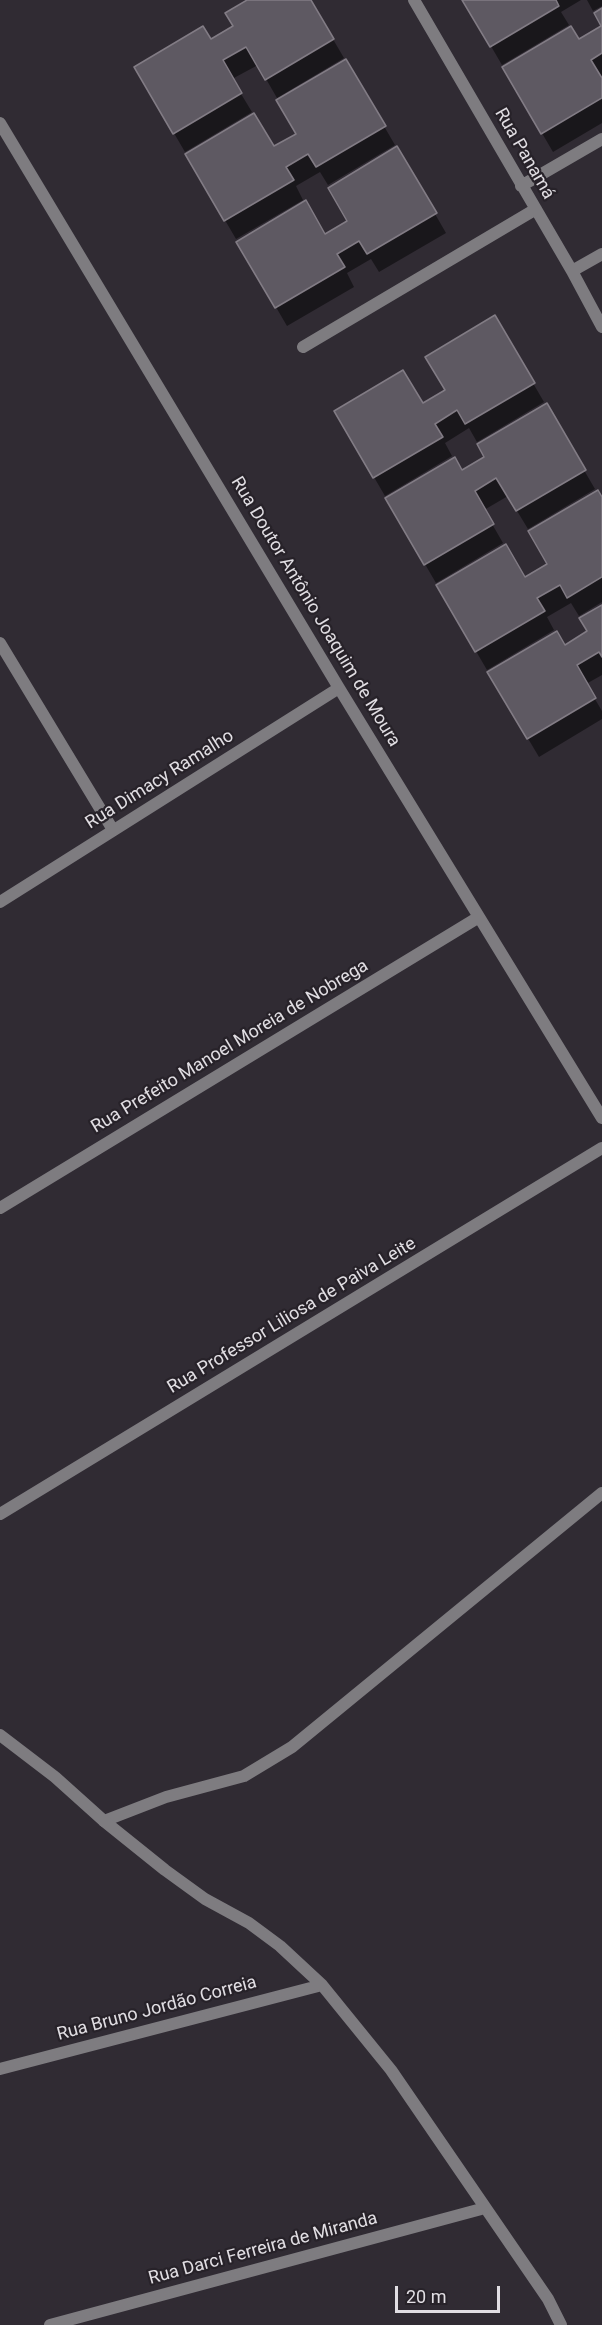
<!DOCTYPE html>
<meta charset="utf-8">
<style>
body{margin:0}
#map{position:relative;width:602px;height:2325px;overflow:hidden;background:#302b33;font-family:Roboto,sans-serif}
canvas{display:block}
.scale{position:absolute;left:395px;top:2286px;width:105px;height:27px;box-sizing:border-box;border:3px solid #e1dee3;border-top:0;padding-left:8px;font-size:18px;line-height:21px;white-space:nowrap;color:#e1dee3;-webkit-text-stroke:4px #272229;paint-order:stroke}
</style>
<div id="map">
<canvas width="602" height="2325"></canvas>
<div class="scale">20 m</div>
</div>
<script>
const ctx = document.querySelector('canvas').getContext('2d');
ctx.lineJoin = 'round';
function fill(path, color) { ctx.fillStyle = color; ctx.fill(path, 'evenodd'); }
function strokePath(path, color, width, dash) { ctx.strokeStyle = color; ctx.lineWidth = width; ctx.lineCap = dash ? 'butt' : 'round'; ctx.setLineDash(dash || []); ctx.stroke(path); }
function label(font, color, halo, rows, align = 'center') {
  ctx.font = font + ' Roboto,sans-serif'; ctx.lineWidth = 4.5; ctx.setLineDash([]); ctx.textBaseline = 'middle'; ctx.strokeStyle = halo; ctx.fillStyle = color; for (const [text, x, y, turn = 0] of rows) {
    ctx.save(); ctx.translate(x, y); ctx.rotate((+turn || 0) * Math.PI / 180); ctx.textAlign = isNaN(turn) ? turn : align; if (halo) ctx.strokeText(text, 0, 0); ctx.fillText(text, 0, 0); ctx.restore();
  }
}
const shadow = new Path2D(`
 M250,0H310L344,58L277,98L258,65L232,79L252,112L185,152L136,68L211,41L235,27Z
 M464,0H581L561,12L569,25L502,65Z
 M587,0H602V6L593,11Z
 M602,27V123L553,152L504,68L578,41Z
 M346,61L395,145L328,185L320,172L296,186L303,200L236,239L187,155L273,148L298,134Z
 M397,148L446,233L379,272L371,259L347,273L354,287L287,326L238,242L325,236L349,221Z
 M495,318L544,402L477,442L469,428L445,443L452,456L385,496L336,412L423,405L447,391Z
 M546,405L595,489L528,529L508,496L484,510L503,543L436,583L387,499L462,472L486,458Z
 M602,500V602L579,616L571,603L547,617L554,630L487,670L438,586L525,579L549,565Z
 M602,606V675L586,684L602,711V719L539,757L489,673L564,647L589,632Z`);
const building = new Path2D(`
 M247,0H311L334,39L265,80L246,47L223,60L242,93L173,134L134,67L203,26L211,39L233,26L225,13Z
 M462,0H556L559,6L490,47Z
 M602,8V53L591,60L602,78V98L541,134L502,67L571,26L579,39L601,26L594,13Z
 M346,59L386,126L316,167L308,154L286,167L294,180L224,221L185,154L254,113L274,146L296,134L276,100Z
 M397,146L437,213L367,254L359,241L337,254L345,267L275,308L236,242L306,200L325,234L347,221L328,188Z
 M495,315L535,383L465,424L457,410L435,424L443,437L373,478L334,411L403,370L423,403L445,390L425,357Z
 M547,403L586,470L516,511L496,478L475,491L494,524L424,565L385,498L455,457L462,470L484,457L477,444Z
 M598,490L602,497V577L567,598L560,585L537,598L545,611L475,652L436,585L506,544L525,577L547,564L528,531Z
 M602,605V657L599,652L577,665L596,698L527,739L487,672L557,631L565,645L587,631L579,618Z`);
const service = new Path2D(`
 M104,1821L166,1797L244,1776L292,1747L602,1493`);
const minor = new Path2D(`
 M414,0L572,271L602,327
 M0,123L339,688L602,1118
 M521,186L602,139
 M572,271L602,254
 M303,347L536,209
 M0,643L113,830
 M0,902L339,688
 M0,1208L479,917
 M0,1514L602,1148
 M0,1735L55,1777L104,1821L165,1870L205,1899L249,1923L280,1946L322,1985L391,2070L548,2299L561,2325
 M0,2069L322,1985
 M50,2325L485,2208`);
const streetNames = [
 ["Rua Panamá",524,154,60],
 ["Rua Doutor Antônio Joaquim de Moura",315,612,59],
 ["Rua Dimacy Ramalho",160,780,-32],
 ["Rua Prefeito Manoel Moreia de Nobrega",230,1047,-31],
 ["Rua Professor Liliosa de Paiva Leite",292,1316,-31],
 ["Rua Bruno Jordão Correia",157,2009,-15],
 ["Rua Darci Ferreira de Miranda",263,2249,-15]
];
fill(shadow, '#0007');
fill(building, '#5e5962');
strokePath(building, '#827c85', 1.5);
strokePath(service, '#7e7c80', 12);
strokePath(minor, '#7e7c80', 12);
label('18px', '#e1dee3', '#272229', streetNames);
</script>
